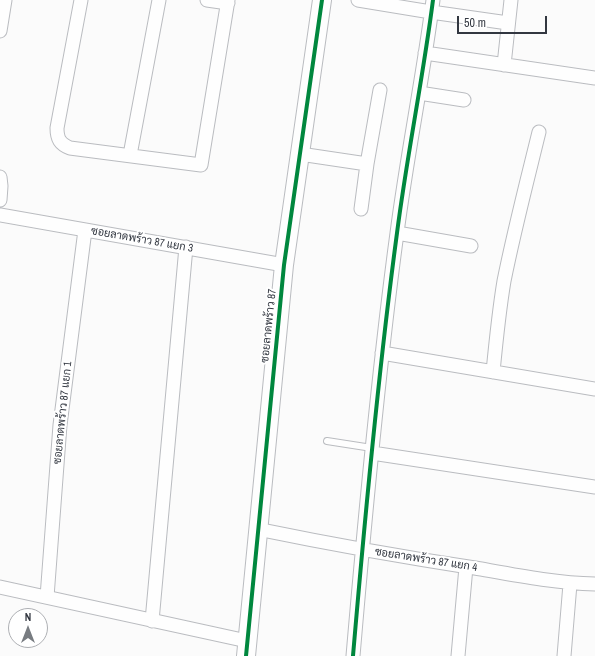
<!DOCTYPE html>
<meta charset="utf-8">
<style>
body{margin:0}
#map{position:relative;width:595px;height:656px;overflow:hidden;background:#fbfbfb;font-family:"Archivo Narrow",sans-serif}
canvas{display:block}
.north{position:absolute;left:8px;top:608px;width:40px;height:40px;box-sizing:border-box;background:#fff;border:1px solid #adafb3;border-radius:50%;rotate:0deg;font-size:11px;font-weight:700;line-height:16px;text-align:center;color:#323740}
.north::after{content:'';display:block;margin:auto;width:14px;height:18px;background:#787c81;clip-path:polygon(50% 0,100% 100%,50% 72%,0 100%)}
.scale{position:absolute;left:457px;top:16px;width:90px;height:18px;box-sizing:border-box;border:2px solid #323740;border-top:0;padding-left:5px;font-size:12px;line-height:14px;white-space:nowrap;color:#323740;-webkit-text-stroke:3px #fff;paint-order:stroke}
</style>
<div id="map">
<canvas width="595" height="656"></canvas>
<div class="north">N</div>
<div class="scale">50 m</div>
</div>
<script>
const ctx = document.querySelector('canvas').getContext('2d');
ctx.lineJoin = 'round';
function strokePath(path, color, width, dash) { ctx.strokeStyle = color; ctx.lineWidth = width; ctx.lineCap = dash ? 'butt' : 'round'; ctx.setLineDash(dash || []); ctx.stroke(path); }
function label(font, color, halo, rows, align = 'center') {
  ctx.font = font + ' "Archivo Narrow",Sarabun,sans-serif'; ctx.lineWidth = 4; ctx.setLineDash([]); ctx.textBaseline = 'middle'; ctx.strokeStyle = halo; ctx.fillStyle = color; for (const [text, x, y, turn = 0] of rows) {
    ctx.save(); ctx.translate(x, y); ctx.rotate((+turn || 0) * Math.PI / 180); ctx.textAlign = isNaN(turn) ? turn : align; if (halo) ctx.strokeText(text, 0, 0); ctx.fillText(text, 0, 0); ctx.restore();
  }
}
const lane = new Path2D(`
 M327,441L372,448`);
const street = new Path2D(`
 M81,0L57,128C57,139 60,144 70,148L201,165L228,0
 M207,0L228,3
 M358,0L431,12L508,23
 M0,31L5,0
 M425,53L595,78
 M504,65L511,0
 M419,93L464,100
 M300,154L367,164
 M130,155L159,0
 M0,177L1,186L0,200
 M361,209L367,164L380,90
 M0,215L284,265
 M397,233L471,246
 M382,353L595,389
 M493,372C496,341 499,311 504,281C514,231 527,181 539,132
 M372,453L595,487
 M257,529C330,544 402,557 475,568C515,575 555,583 595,584
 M0,587L247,641
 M47,597L60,425L85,230
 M152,621L186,247
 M353,656C365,515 378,374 397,233C407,155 423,78 433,0
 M458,656L466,567
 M564,656L570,584`);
const secondary = new Path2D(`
 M246,656L284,265L322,0`);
const cycleway = new Path2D(`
 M246,656L284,265L322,0
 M353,656C365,515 378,374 397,233C407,155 423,78 433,0`);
const streetNames = [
 ["ซอยลาดพร้าว 87 แยก 3",142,240,10],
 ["ซอยลาดพร้าว 87",269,326,-84],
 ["ซอยลาดพร้าว 87 แยก 1",63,413,-84],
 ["ซอยลาดพร้าว 87 แยก 4",426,560,9]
];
strokePath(lane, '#babcc0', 8);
strokePath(street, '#babcc0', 15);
strokePath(secondary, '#babcc0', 20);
strokePath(lane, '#fefefe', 6);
strokePath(street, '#fefefe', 13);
strokePath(secondary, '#fefefe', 18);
strokePath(cycleway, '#00873e', 4);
label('11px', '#323740', '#fff', streetNames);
</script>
